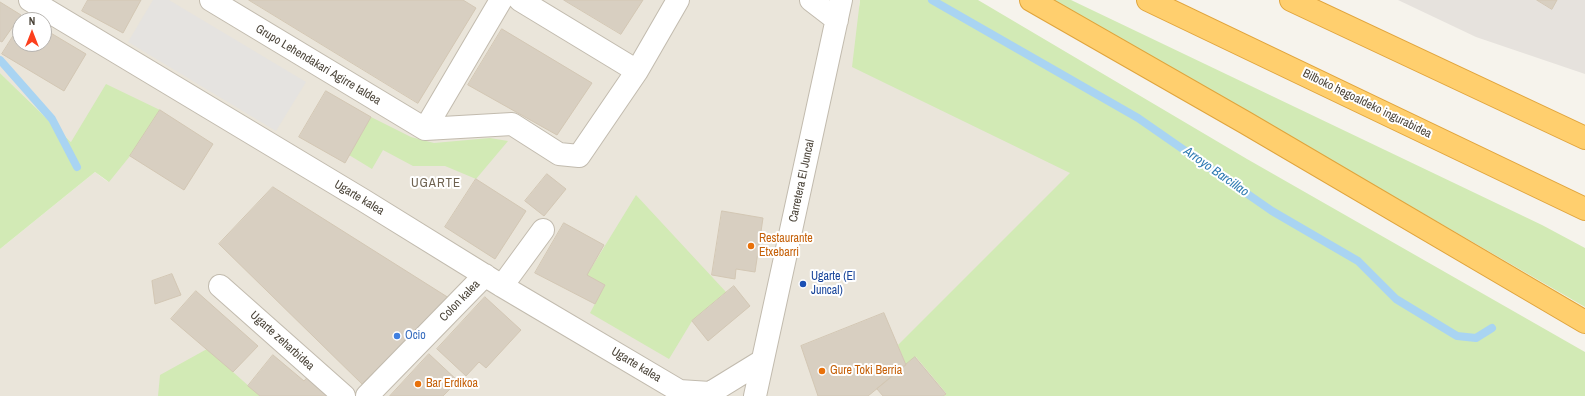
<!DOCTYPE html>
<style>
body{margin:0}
#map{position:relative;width:1585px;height:396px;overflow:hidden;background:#f6f3ec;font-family:"Archivo Narrow",sans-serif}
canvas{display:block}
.north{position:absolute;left:12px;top:12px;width:40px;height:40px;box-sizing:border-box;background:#fff;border:1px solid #b7b4b0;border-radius:50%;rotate:0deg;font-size:11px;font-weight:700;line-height:16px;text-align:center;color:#4b4439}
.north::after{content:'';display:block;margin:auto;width:14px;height:18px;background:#fc3f1d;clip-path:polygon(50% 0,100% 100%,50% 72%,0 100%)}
</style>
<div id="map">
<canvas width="1585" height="396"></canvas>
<div class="north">N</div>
</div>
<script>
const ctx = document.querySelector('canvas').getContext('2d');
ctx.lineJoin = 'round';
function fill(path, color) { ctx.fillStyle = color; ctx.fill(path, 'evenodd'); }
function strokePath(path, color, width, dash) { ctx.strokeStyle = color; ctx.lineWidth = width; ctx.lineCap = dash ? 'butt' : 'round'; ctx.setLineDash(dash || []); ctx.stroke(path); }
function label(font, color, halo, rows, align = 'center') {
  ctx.font = font + ' "Archivo Narrow",sans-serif'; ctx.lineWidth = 4; ctx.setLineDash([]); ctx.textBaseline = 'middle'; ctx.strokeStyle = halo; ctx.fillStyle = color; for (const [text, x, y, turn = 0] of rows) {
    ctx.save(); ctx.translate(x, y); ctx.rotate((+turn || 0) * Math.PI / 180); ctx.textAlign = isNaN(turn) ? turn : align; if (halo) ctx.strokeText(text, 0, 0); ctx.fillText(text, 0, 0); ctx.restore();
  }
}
const residential = new Path2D(`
 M0,0H860L859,6L1167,185L967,376L943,396H0V249L95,172L108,182L71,142L0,73ZM20,20H44V44H20Z`);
const industrial = new Path2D(`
 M1398,0H1585V74L1476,37Z`);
const green = new Path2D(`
 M860,0H978L1247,159L1585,352V396H943L946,393L916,357L906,365L898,345L1070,173L852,67Z
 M1054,0H1071L1542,225L1585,248V307Z
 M0,73L71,142L106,84L160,110L130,156L109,182L95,172L0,249Z
 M371,117L411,137L434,143L490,138L508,141L476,179L445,166H413L383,150L372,169L349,155Z
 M636,195L726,292L692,321L669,359L590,313L605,285L587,275Z
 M207,349L260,396H158L160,375Z`);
const parking = new Path2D(`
 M153,0H169L306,82L276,131L128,42Z`);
const stream = new Path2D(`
 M932,0L1138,118L1272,211L1358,261L1396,299L1457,336L1476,338L1492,328
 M0,60L52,119L77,167`);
const building = new Path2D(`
 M88,0H141L123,33L82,11Z
 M249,0H463L476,8L418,103Z
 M564,0H643L621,34Z
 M1537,0H1557L1552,9Z
 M0,2L21,15L2,42L0,41Z
 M20,25V44H44V29L86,54L64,91L2,54Z
 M502,29L592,83L557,135L468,85Z
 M326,91L371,117L345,163L299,137Z
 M160,110L213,144L184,190L130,156Z
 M547,174L566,189L544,216L525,201Z
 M476,179L526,211L495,259L445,227Z
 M273,187L449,298L362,384L219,244Z
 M722,211L763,218L755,272L736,269L735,279L712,275Z
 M564,223L604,245L587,275L605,285L595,304L535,273Z
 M172,274L181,295L155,304L152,281Z
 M734,286L750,306L708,341L692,321Z
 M196,291L258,346L233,372L171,319Z
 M485,297L521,330L486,368L479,362L466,376L437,349Z
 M884,313L906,365L868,396H818L801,346Z
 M429,354L458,381L443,396H390Z
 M273,355L304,381L313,371L342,396H260L248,386Z
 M915,357L946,394L943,396H883L877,389Z`);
const minor = new Path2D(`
 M30,0L363,200L502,286L688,396
 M211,0L425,129L512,124L559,154L579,156L637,71L678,0
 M520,0L637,71
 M811,0L837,20
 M425,129L501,0
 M220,286L344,396
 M502,286L543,230
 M679,391L710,393L762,361
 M367,396L485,275
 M755,396L841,0`);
const highway = new Path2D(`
 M1031,0L1246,123L1585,322
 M1148,0L1585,209
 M1291,0L1585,138`);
const markers = [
 [751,246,4,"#e8710a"],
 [803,284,4,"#1a4fb4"],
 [397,336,4,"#3f7fe0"],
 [822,371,4,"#e8710a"],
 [418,384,4,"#e8710a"]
];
const streetNames = [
 ["Grupo Lehendakari Agirre taldea",318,65,31],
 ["Bilboko hegoaldeko ingurabidea",1367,104,26],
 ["Carretera El Juncal",802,181,-78],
 ["Ugarte kalea",359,198,31],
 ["Colon kalea",460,301,-46],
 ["Ugarte zeharbidea",282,341,42],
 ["Ugarte kalea",636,365,31]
];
const foodNames = [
 ["Restaurante",759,239],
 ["Etxebarri",759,253],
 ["Gure Toki Berria",830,371],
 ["Bar Erdikoa",426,384]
];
const transitNames = [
 ["Ugarte (El",811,277],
 ["Juncal)",811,291]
];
const shopNames = [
 ["Ocio",405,336]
];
const waterNames = [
 ["Arroyo Barcillao",1216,172,35]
];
const neighbourhoodNames = [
 ["UGARTE",436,184]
];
fill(residential, '#eae5da');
fill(industrial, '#e6e2dd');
fill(green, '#d2eab5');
fill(parking, '#e5e3e0');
strokePath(stream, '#a9d4f2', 8);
fill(building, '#d8cfc1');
strokePath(building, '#d3c7b4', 1);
strokePath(minor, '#c2bbae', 24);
strokePath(highway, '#e0a43c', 24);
strokePath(minor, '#fff', 22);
strokePath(highway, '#ffcf6e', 22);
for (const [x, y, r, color] of markers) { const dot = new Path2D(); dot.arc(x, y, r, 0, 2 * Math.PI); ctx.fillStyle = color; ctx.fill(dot); strokePath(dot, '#fff', 1.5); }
label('12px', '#4b4439', '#fff', streetNames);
label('12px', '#c56008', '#fff', foodNames, 'left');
label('12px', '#164399', '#fff', transitNames, 'left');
label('12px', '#366cbe', '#fff', shopNames, 'left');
label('italic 13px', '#2e7ab2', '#fff', waterNames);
ctx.letterSpacing = '1px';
label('13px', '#6e6250', '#fff', neighbourhoodNames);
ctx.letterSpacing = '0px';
</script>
